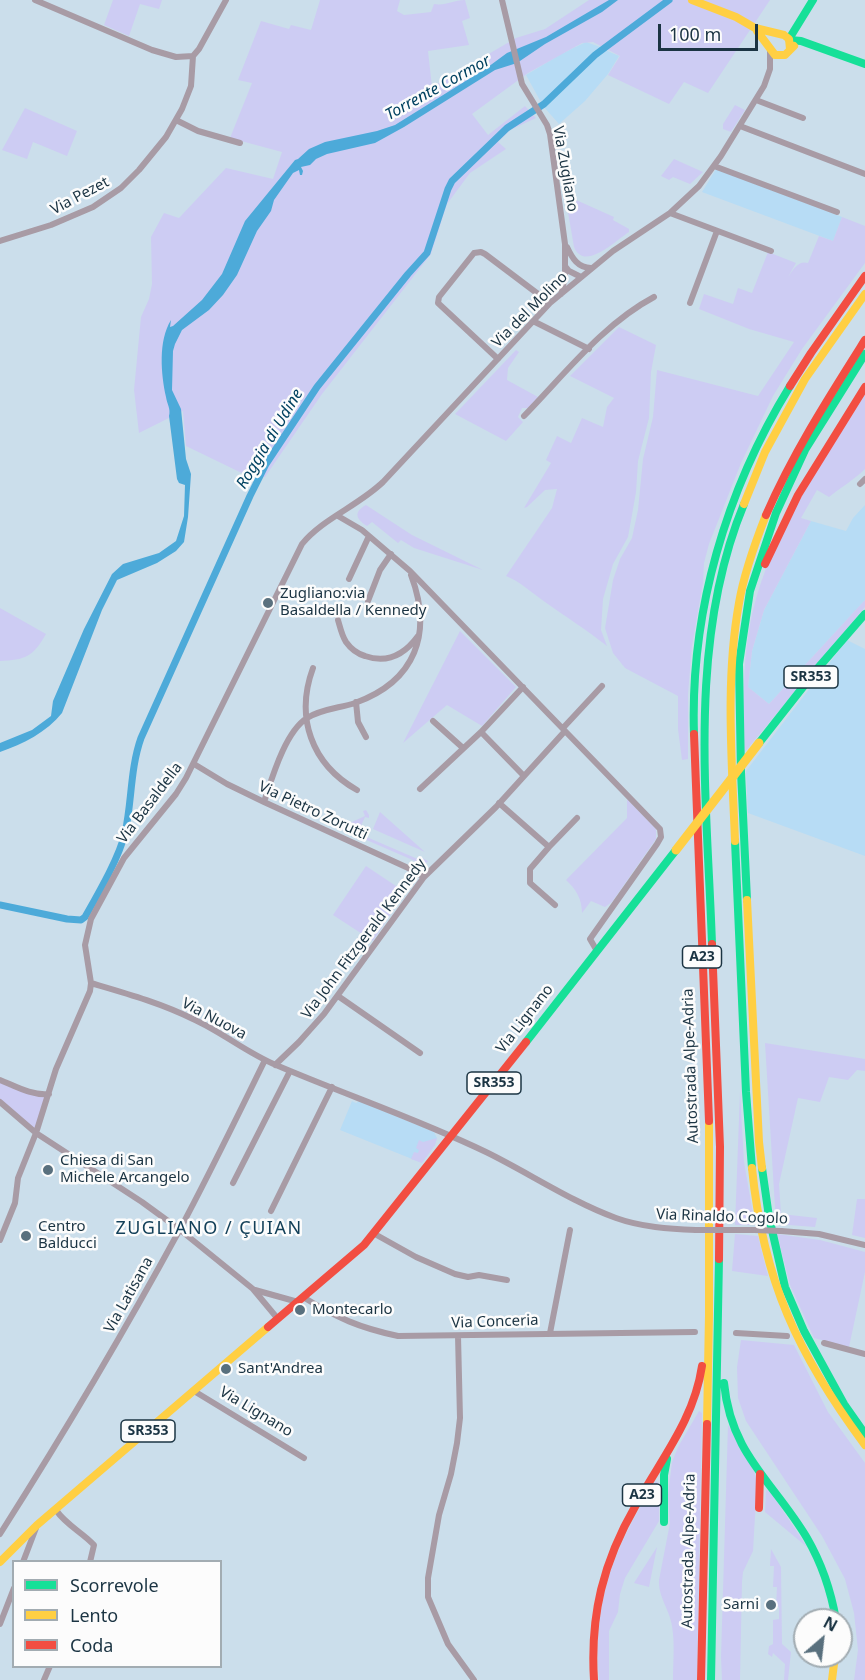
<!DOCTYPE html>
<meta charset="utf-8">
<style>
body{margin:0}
#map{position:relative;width:865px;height:1680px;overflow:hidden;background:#cbdeeb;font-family:"Noto Sans",sans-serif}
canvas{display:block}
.legend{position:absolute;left:12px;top:1560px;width:210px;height:108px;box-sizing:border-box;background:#fcfcfc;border:2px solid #a2acb2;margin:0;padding:8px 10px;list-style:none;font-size:18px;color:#1b3443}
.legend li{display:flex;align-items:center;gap:12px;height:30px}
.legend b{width:30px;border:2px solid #a2acb2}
.north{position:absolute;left:793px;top:1608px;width:60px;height:60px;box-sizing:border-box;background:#fcfcfc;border:2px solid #a2acb2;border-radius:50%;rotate:28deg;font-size:16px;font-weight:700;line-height:24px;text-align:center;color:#1b3443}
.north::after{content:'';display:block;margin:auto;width:21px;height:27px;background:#59707e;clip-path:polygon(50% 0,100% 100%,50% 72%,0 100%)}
.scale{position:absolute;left:658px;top:24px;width:100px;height:27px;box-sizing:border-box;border:3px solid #1b3443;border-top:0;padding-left:8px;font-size:18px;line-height:21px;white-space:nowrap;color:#1b3443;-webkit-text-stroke:4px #fcfcfc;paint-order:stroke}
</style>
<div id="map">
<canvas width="865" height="1680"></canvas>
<ul class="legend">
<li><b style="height:8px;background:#16e098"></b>Scorrevole</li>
<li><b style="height:8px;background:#ffcf43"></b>Lento</li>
<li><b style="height:8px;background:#f24e42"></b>Coda</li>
</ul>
<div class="north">N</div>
<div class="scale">100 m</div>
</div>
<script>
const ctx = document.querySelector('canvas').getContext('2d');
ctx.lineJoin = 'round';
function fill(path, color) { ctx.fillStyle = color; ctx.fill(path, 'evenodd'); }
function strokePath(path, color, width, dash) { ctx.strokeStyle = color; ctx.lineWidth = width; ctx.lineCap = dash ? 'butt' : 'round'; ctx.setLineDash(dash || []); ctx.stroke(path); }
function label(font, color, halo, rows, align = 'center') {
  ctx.font = font + ' "Noto Sans",sans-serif'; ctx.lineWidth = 5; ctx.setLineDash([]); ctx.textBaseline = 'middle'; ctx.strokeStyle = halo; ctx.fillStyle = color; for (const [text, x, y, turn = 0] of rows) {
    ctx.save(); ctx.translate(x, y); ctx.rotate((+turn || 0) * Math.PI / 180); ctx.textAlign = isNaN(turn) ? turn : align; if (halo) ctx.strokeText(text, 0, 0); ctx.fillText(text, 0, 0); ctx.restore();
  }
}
const built = new Path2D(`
 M586,42L603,48L571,74L542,104L526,75L561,54Z
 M605,50L619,56L608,74L585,101L559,124L543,106L595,57Z
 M716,169L842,217L833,241L702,192Z
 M865,505V600L769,704L748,687L752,651L764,610L811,521L846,531L853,518Z
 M847,640L865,649V856L748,813L746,771Z
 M352,1101L356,1103L359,1101L434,1132L437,1138L435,1145L422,1163L340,1130Z`);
const green = new Path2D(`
 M113,0H162L159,9L140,4L129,36L104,25Z
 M320,0H400L397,11L404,15L431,12L434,4C446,6 453,0 465,0L470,18L462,21L469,45L428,51L432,87L516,38L545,29L589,0H770L708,93L684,82L669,104L608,75L620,56L593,42L582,43L528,73L472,114L488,135L525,106L536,118L510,130L498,142L506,149L470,173L447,204L431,254L322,394L265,477H250L186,446L183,411L139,433L134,390L141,317L149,299L152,284L151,237L164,213L179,218L226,168L273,179L282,152L230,138L252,83L238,80L261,21L289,29L291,25L311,30Z
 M735,105L745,110L731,132L723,129V124Z
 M25,108L77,131L67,156L33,142L27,159L2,150Z
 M674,159L703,172L690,184L673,177L669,180L661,176Z
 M565,195L614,217L613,220L629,229V232C615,241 584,272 574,247Z
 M842,217L865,226V263L802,349L773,396L741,463L709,544L704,563L703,583L692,646L688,694V759L682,760L678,729V696L625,668L613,653L605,628L613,580L620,559L632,538L638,510L643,459L653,417L657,370L758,396L794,342L749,329L699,309L704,294L733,304L738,288L752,293L768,252L796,263L788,277C793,270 798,260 808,263L819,236L833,241Z
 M619,327L656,345L651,372L649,418L638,461L636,492L630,526L628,537L613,564L603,599L601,630L607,646C587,630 566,617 545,602C532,593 521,582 506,576L552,508L557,489L545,490L527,507L524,508L551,463L546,460L557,436L571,443L582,418L603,427L607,407L614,398L570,376Z
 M516,350L519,352L508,368L507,380L538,397L528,408H522L518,417L523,422L506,441L455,414Z
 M865,395V469C854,480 841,487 829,497L817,490L801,518L811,521L764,610L752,651L748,687L769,704L865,600V607L744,753C744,712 742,670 749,630C764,542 818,469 865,395Z
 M366,505L412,535L483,570L414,548L401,540L398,543L372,522L367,526C356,519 353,512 366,505Z
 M0,608L46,634C33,657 25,660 0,661Z
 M460,631L516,687L482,726L447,705L403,743Z
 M627,799L656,829V839L612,902L605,907L591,901L582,913C582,899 576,889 566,880L627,818Z
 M366,810L369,815V818L365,817L359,830L362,832V835L420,860L422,858L428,861L424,865L339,828L365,816L363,811Z
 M380,812L425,852L373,829Z
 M366,866L405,892L373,941L333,915Z
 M765,1043L865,1059V1071L857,1070L848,1080L829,1077L820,1102L798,1098L779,1184L781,1214L817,1218L815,1227L776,1224Z
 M0,1080L18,1088L49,1094L36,1133L0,1102Z
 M740,1092L744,1162L755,1225H735Z
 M437,1138L435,1145L422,1163L411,1159L414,1152L418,1153L419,1150L416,1148L419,1140L423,1142Z
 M857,1199H865V1238L852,1235Z
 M735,1234L758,1236L768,1276L732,1271Z
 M777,1234L820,1240L865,1252V1272L849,1347L814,1338L790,1285Z
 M741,1340L794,1345L828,1412L865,1463V1680H854L858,1650L854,1613L845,1579L822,1536L746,1421L738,1398L737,1367Z
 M699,1411L702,1413L697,1680H673C673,1662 675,1644 672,1626C670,1610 658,1597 659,1580L670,1523L668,1495L672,1462L678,1447Z
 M728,1425L753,1467L757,1482L753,1551L743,1572L742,1582L740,1680H722L721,1657Z
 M656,1481L659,1484V1521L625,1578L620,1594L618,1612L609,1631V1680H599C593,1599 614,1548 656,1481Z
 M766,1490L770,1491L807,1547L765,1512Z
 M657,1547L649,1587L634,1583Z
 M771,1549L781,1567L782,1644L791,1652L788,1680H784L785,1664L773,1653L772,1657L768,1654L769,1646L773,1644V1620L779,1619V1607L776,1606L777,1587H773L774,1566H770Z`);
const water = new Path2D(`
 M609,0H618L602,12L545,44L517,63L495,70L404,127L375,143L327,154L316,159L310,165L301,167L303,171L302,175H300L299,170L293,173L274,200L271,211L257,231L237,275L223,295L209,310L182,330L175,344L173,351L172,390L181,409L186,459L191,474L188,517L184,542L176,551L157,563L117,580L102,610L62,713C47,732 23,744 0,752V743L32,730L51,716L53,701L84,629L112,574L123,564L159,553L176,541L184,516L185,485L179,483L177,479L169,416C171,409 167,404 166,397C161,374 158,341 171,320L170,327L173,326L202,300L222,274L245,221L295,160L298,159L309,149L325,142L377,131L395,125L488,67L507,53L546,37Z`);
const canal = new Path2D(`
 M0,905L67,919L81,920L85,917C98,894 119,858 125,833C132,802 130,769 141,738L250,496L266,464L317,387L408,274L427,253L448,189L452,181L507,128L544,104L595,55L669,0`);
const street = new Path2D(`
 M35,0L152,50L176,57L193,56
 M502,0L522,84L547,125L550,134L565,244V266L569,271L581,277
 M756,100L803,118
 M176,120L198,131L240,143
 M740,126L865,174
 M714,166L837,212
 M670,213L771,251
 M0,241L51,225L93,207L121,188L139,170L166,137L182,109L191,86L193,56L199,49L226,0
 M567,247C572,258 578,268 591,268
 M561,294L565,277V267
 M690,303L717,231
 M533,321L589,349
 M498,359L438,303L439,297L474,253L481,252L485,254L550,303
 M524,416C564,375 603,324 654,297
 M860,484L865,479
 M338,516L362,530L410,571L660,829L661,837L657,844L590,939L597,951
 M349,579L369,536
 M368,601L380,570L391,554
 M338,620C340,627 342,636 346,642C351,649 358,654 365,656C388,664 405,654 418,636
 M313,668C295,717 311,764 357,790
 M523,687L481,732L524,776
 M356,702L358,722L366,737
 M433,721L463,748
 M563,728L602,686
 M194,764L227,784L264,802L406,867L424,877
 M420,789L481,732
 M264,802C272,778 285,732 307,718C321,709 340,708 355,703C416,681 433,633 411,575
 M499,803L549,847L577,818
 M549,847L530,869V883L555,905
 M91,983C125,993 161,1003 193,1019C222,1032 247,1053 276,1065C346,1095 418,1119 486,1152C529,1173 570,1201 616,1218C641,1227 669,1229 696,1230
 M338,996L420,1053
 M275,1065L299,1042L324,1014L424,877L496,807L565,731
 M0,1080C15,1086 32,1096 49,1094
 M0,1102L36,1133L142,1202L179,1229L253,1289L278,1319
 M233,1183L290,1071
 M271,1211L332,1087
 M734,1230H754
 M781,1231L819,1234L865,1245
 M373,1233L416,1257L455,1274L468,1277L479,1275L507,1280
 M0,1240L15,1203L18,1178L36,1133L56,1069L90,991L91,983L85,945L91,919L124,858L176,794L186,778L302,544C322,519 358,506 383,482L550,303L613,251L670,213L699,186L721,156L764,86L770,69V50
 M255,1290L298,1302
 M303,1297C337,1318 360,1328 398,1336L695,1332
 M550,1333L570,1230
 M736,1333L787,1336
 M458,1336L460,1418L457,1443L451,1474L439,1515L428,1578V1597L448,1644L474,1680
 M824,1343L865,1354
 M194,1391L304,1458
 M56,1510C66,1525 82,1532 94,1545L90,1562
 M0,1534C63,1435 123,1334 179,1231C209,1175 237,1117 265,1060
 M23,1562L36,1528
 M0,1624L14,1588
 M44,1680L50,1666`);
const fast = new Path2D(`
 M789,39L813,0
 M790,40L801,41L865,64
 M694,734C690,612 726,490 790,386
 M759,743L818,668L865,614
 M735,841L746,1092L752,1168
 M747,900L741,772L739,664L750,591L776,513L805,450L865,354
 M712,944C707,799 687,641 744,504
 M526,1042L676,850
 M762,1168L769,1217L785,1287L804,1331L844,1404L865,1434
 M724,1383C731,1455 773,1481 807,1538C822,1564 831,1591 836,1620
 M664,1522V1475L667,1459
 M711,1680L719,1259`);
const slow = new Path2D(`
 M692,0L736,17L755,28L784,35L789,39L790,49
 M757,31L775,55H785L794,46
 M744,504L765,452L805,379L865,294
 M735,841C732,762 725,680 739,603C744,573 755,543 766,515
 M747,900L759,1142L762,1168
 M752,1168C763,1280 798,1355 865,1445
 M707,1424L709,1315V1121
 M0,1562L37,1525L268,1327
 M832,1680L835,1656`);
const jam = new Path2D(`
 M790,386L811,353L865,276
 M766,515C793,453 829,397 865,340
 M765,564L798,495L865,387
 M694,734L709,1121
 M712,944L720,1147L719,1259
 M268,1327L364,1245L526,1042
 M759,1508L760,1474
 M594,1680C590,1615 603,1562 636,1505C661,1459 694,1420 702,1366
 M701,1680L707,1424`);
const streetBridge = new Path2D(`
 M696,1230H734
 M754,1230L781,1231`);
const slowBridge = new Path2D(`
 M676,850L759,743`);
const markers = [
 [268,603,6,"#59707e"],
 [48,1170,6,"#59707e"],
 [26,1236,6,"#59707e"],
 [300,1310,6,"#59707e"],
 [226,1369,6,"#59707e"],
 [771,1605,6,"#59707e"]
];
const shields = [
 [811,677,54],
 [702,957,39],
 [494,1083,54],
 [148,1431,54],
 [642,1495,39]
];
const shieldNames = [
 ["SR353",811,677],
 ["A23",702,957],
 ["SR353",494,1083],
 ["SR353",148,1431],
 ["A23",642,1495]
];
const streetNames = [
 ["Via Zugliano",565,169,80],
 ["Via Pezet",80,196,-28],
 ["Via del Molino",530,310,-45],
 ["Via Basaldella",150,803,-53],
 ["Via Pietro Zorutti",313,811,25],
 ["Via John Fitzgerald Kennedy",364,939,-53],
 ["Via Nuova",214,1019,28],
 ["Via Lignano",525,1019,-52],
 ["Autostrada Alpe-Adria",691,1066,-92],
 ["Via Rinaldo Cogolo",722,1217,2],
 ["Via Latisana",129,1295,-61],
 ["Via Conceria",495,1322,-2],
 ["Via Lignano",256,1412,31],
 ["Autostrada Alpe-Adria",689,1551,-89]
];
const poiNames = [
 ["Zugliano:via",280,594],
 ["Basaldella / Kennedy",280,611],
 ["Chiesa di San",60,1161],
 ["Michele Arcangelo",60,1178],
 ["Centro",38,1227],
 ["Balducci",38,1244],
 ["Montecarlo",312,1310],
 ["Sant'Andrea",238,1369],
 ["Sarni",759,1605,"right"]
];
const waterNames = [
 ["Torrente Cormor",438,88,-29],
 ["Roggia di Udine",270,439,-59]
];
const quarterNames = [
 ["ZUGLIANO / ÇUIAN",209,1229]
];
fill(built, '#b7dcf5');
fill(green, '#cdccf3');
fill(water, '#4daad9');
strokePath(canal, '#4daad9', 7);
strokePath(street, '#a89ba5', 6);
strokePath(fast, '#16e098', 8);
strokePath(slow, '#ffcf43', 8);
strokePath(jam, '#f24e42', 8);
strokePath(streetBridge, '#a89ba5', 6);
strokePath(slowBridge, '#ffcf43', 9);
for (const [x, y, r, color] of markers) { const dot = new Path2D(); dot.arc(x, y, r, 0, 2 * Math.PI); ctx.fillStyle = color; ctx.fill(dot); strokePath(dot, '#fcfcfc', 2); }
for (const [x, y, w] of shields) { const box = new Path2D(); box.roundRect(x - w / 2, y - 11, w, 22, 4.5); ctx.fillStyle = '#fcfcfc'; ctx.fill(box); strokePath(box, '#1b3443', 1.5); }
label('bold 14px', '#1b3443', null, shieldNames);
label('15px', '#1b3443', '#fcfcfc', streetNames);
label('15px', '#1b3443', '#fcfcfc', poiNames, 'left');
label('italic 16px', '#004160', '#fcfcfc', waterNames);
ctx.letterSpacing = '1.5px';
label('18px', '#134059', '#fcfcfc', quarterNames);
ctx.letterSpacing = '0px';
</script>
